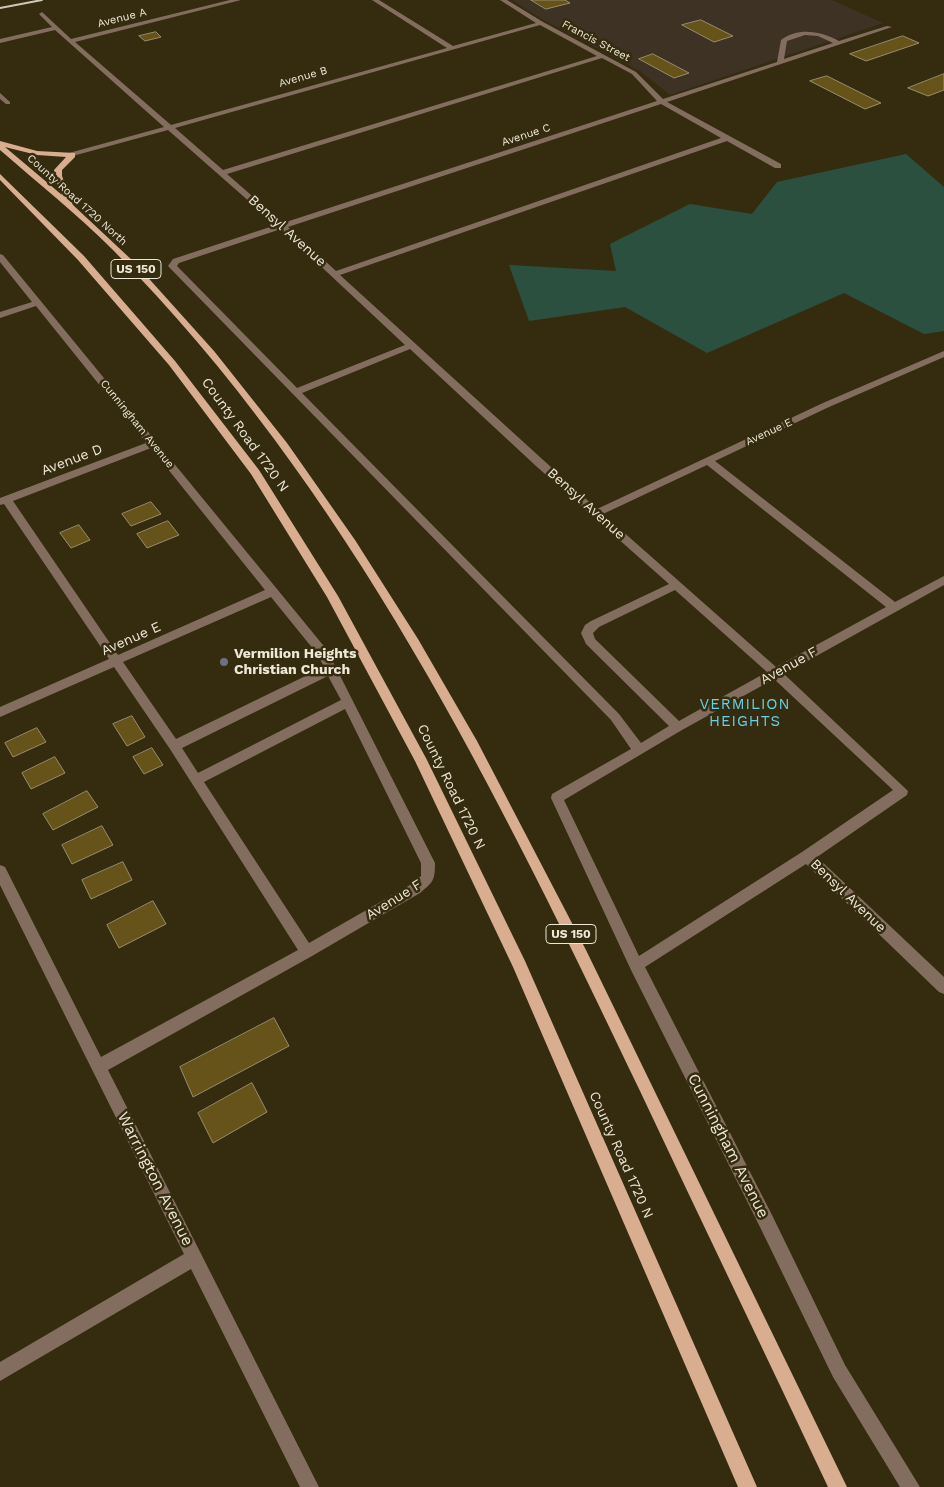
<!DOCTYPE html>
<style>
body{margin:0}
canvas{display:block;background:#352c10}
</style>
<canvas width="944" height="1487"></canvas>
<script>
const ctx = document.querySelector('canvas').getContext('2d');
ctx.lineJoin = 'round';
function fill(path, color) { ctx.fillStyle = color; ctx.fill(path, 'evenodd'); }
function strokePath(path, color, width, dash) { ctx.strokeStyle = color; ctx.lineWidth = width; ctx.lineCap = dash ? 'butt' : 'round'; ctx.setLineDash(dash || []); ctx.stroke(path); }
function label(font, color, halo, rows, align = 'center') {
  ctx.font = font + ' "Work Sans",sans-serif'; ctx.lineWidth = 5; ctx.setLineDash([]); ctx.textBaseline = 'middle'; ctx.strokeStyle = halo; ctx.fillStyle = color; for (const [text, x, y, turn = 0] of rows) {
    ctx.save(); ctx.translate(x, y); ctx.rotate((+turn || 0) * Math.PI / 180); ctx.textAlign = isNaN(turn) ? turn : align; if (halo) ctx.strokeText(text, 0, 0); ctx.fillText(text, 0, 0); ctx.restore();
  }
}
const industrial = new Path2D(`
 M512,0H832L883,23L670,95L640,71L542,19Z`);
const green = new Path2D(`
 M906,154L944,187V331L924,334L844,293L707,353L625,307L529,321L509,265L616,271L610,244L690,204L752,214L777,182Z`);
const building = new Path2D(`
 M531,0H565L570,3L546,9Z
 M701,20L733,36L714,42L682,25Z
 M156,32L161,37L145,41L139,36Z
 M903,36L919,43L866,61L850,54Z
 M653,54L689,73L674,78L639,59Z
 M944,74V90L928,96L908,88Z
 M827,76L881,103L865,109L810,81Z
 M151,502L161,514L131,526L122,514Z
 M168,521L179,535L147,548L137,534Z
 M79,525L90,540L71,548L60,533Z
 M132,716L145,737L127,746L113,724Z
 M37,728L46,742L13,757L5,743Z
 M152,748L163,765L144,774L133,757Z
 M55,757L65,773L31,789L22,773Z
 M87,791L98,807L53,830L43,814Z
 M102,826L113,845L72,864L62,845Z
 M123,862L132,880L91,899L82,880Z
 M153,901L166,924L119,948L107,925Z
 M274,1018L289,1046L193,1097L180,1067Z
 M252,1083L267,1112L213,1143L198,1113Z`);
const minor = new Path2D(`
 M230,0H241L75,42L171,125L447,48L372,0H379L453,46L536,23L500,0H507L543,22L636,72L663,99L777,62L781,40C798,27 821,31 839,41L887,26L892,27L667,102L781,164V168H775L727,141L340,275L597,509L823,403L944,351V357L829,407L715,461L895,602L944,576V585L784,674L908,791L907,795L817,857L944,977V994L939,992L806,864L645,967L772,1215L845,1365L920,1487H900L833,1377L760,1227L631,970L551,798L552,794L631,749L611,720L168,266L173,259L276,225L168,130L69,157V153L164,127L55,30L0,43V39L52,27L39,14L42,12L71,39ZM540,25L597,56L223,170L175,128ZM805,35L818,36L833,43L784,59L787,41ZM602,58L632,74L657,101L283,223L227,174ZM661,104L721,138L336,271L288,227ZM281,229L405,345L297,388L177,266L179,263ZM410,349L536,466L669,584L591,621L585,625L581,633L586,644L669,726L641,743L619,714L302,393ZM707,465L886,607L776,667L603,514ZM675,590L767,672L679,721L595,639L593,633L599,627ZM774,679L893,790L802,852L639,956L564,800L682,730Z
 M0,93L10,102V104H6L0,99Z
 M0,254L3,255L327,650L435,863C435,881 433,882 420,893L312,956L108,1070L319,1487H300L191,1269L0,1381V1362L184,1254L0,885V865L5,867L101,1057L298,950L170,749L114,667L0,717V707L109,659L4,504L0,505V498L146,443L36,306L0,318V312L32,302L0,262ZM151,448L265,590L118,655L13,501ZM271,597L318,655L324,667L176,739L123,662ZM328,676L341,700L198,773L182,748ZM345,709L421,863V876L410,885L309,943L204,782Z`);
const major = new Path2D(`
 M0,141L37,151L75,153V157L62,170V176L73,205L134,262L214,351L287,443L355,540L418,639L477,741L586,950L847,1487H828C766,1355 702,1223 640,1091C498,793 348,487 113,250C78,215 38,183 0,150ZM5,147L37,155L66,157L54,170V176L62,195Z
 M0,174L84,256L175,361L259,470L338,596L427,760L525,961L757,1487H738L513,967L415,761L327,597L251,474L169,365L78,260L0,180Z`);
const rail = new Path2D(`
 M0,8L42,0`);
const markers = [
 [224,662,5,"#6b7280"]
];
const farStreetnames = [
 ["Avenue A",122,18,-14],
 ["Francis Street",596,41,28],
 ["Avenue B",303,77,-16],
 ["Avenue C",526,135,-18],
 ["County Road 1720 North",77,200,42],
 ["Cunningham Avenue",137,424,51],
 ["Avenue E",769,432,-25]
];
const shields = [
 [136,269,50],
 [571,934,50]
];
const shieldNames = [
 ["US 150",136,269],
 ["US 150",571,934]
];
const streetNames = [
 ["Bensyl Avenue",287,231,42],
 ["County Road 1720 N",245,435,54],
 ["Avenue D",72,460,-21],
 ["Bensyl Avenue",586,504,42],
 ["Avenue E",131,639,-24],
 ["Avenue F",789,666,-29],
 ["County Road 1720 N",451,787,64],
 ["Bensyl Avenue",848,896,44],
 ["Avenue F",394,900,-32],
 ["County Road 1720 N",621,1155,66]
];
const poiNames = [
 ["Vermilion Heights",234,654],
 ["Christian Church",234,670]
];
const neighbourhoodNames = [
 ["VERMILION",745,705],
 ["HEIGHTS",745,722]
];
const nearStreetnames = [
 ["Cunningham Avenue",728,1146,63],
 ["Warrington Avenue",155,1179,63]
];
fill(industrial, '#3d3223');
fill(green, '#2b5040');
fill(building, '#66531a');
strokePath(building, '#988c6f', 1);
fill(minor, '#836d5f');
fill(major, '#d9ad8f');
strokePath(rail, '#cfc8b6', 2);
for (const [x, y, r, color] of markers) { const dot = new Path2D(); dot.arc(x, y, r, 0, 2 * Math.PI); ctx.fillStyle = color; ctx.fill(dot); strokePath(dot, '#352c10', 2); }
label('11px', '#ede7d7', '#352c10', farStreetnames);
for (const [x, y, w] of shields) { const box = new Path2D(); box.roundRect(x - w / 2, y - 9.5, w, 19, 4); ctx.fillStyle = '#352c10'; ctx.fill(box); strokePath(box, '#ede7d7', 1); }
label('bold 12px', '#ede7d7', null, shieldNames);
label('14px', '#ede7d7', '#352c10', streetNames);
label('bold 14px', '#ede7d7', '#352c10', poiNames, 'left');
ctx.letterSpacing = '1px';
label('15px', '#69d1e5', '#352c10', neighbourhoodNames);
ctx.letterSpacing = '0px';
label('16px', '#ede7d7', '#352c10', nearStreetnames);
</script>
